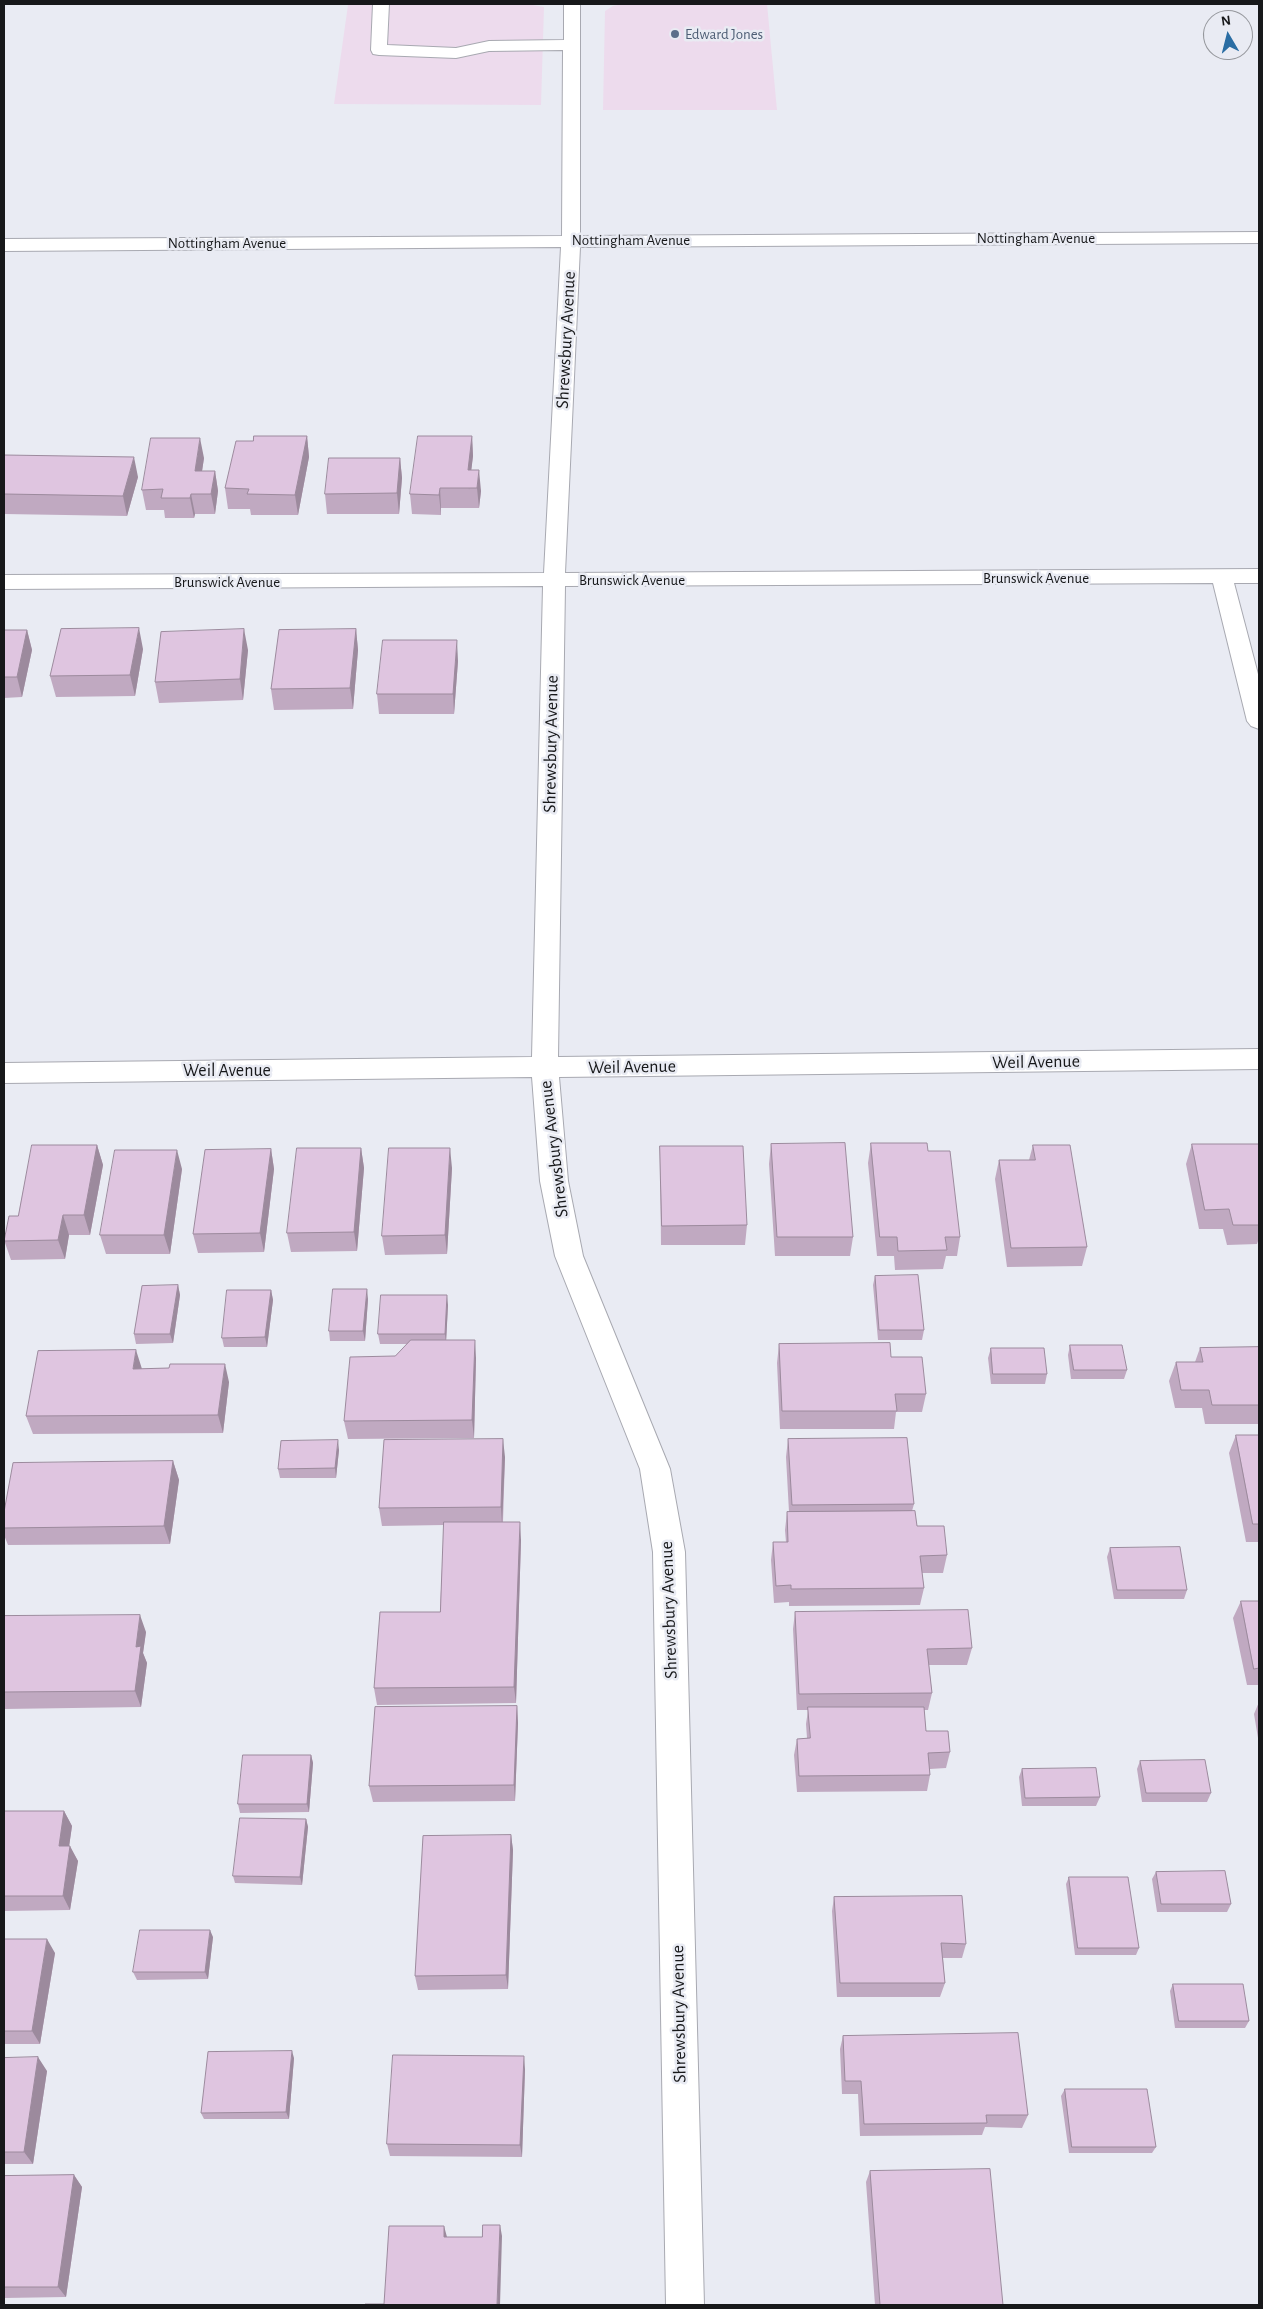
<!DOCTYPE html>
<style>
body{margin:0}
#map{position:relative;width:1263px;height:2309px;overflow:hidden;background:#e9ebf3;font-family:"Alegreya Sans",sans-serif}
canvas{display:block}
.frame{position:absolute;inset:0;border:5px solid #17181a;pointer-events:none}
.north{position:absolute;left:1203px;top:10px;width:50px;height:50px;box-sizing:border-box;background:#e9ebf3;border:1px solid #95979c;border-radius:50%;rotate:352deg;font-size:14px;font-weight:700;line-height:20px;text-align:center;color:#17181a}
.north::after{content:'';display:block;margin:auto;width:18px;height:22px;background:#2a6da3;clip-path:polygon(50% 0,100% 100%,50% 72%,0 100%)}
</style>
<div id="map">
<canvas width="1263" height="2309"></canvas>
<div class="frame"></div>
<div class="north">N</div>
</div>
<script>
const ctx = document.querySelector('canvas').getContext('2d');
ctx.lineJoin = 'round';
function fill(path, color) { ctx.fillStyle = color; ctx.fill(path, 'evenodd'); }
function strokePath(path, color, width, dash) { ctx.strokeStyle = color; ctx.lineWidth = width; ctx.lineCap = dash ? 'butt' : 'round'; ctx.setLineDash(dash || []); ctx.stroke(path); }
function label(font, color, halo, rows, align = 'center') {
  ctx.font = font + ' "Alegreya Sans",sans-serif'; ctx.lineWidth = 5; ctx.setLineDash([]); ctx.textBaseline = 'middle'; ctx.strokeStyle = halo; ctx.fillStyle = color; for (const [text, x, y, turn = 0] of rows) {
    ctx.save(); ctx.translate(x, y); ctx.rotate((+turn || 0) * Math.PI / 180); ctx.textAlign = isNaN(turn) ? turn : align; if (halo) ctx.strokeText(text, 0, 0); ctx.fillText(text, 0, 0); ctx.restore();
  }
}
const commercial = new Path2D(`
 M527,4L544,7L541,105L334,104L348,5Z
 M622,4H767L777,110H603L605,11L613,6Z`);
const minor = new Path2D(`
 M373,4H389L387,45L456,48L489,41L564,40V4H580V236L1259,232V243L580,247L565,573L1259,569V583H1234L1259,678V729L1251,726L1247,721L1213,583L565,586L558,1057L1259,1049V1069L559,1077L568,1181L583,1256L670,1469L685,1552L704,2305H666L653,1552L640,1469L555,1256L540,1181L532,1077L4,1083V1063L532,1057L543,586L4,589V575L544,573L561,247L4,251V239L562,236L563,50L489,51L456,58L379,55L373,54L371,50Z`);
const wall = new Path2D(`
 M307,436L309,457L298,515H251L250,509H228L225,488L253,441Z
 M472,436L473,456L471,470L481,491L479,508H441V515L412,514L410,494Z
 M4,455L138,477L127,516L4,514Z
 M204,458L202,471H215L218,491L215,514H195L194,518H165L164,510H146L142,490Z
 M400,458L402,478L399,514H327L325,494Z
 M356,629L358,650L353,709L274,710L271,689Z
 M4,630H27L32,650L22,697L4,698Z
 M143,649L135,696L56,697L50,676Z
 M248,650L243,700L159,703L155,682Z
 M458,661L454,714H379L377,694Z
 M871,1143L928,1151L960,1237L957,1256H946L943,1269L895,1270L894,1256H877L868,1163Z
 M771,1144L853,1237L850,1256H775L769,1164Z
 M1192,1144H1259V1238L1257,1244L1227,1245L1223,1229H1199L1186,1164Z
 M97,1145L103,1165L90,1235H69L65,1259L11,1260L4,1240L18,1216Z
 M1033,1145L1087,1247L1082,1266L1007,1267L995,1179L999,1160H1029Z
 M660,1146L747,1225L745,1245H661Z
 M361,1148L364,1168L357,1251L291,1252L287,1233Z
 M271,1149L274,1169L264,1252L198,1253L193,1234Z
 M452,1168L447,1254L385,1255L382,1236Z
 M182,1169L170,1254H106L100,1235Z
 M875,1276L924,1330L922,1340H878L873,1285Z
 M178,1285L180,1295L173,1343L136,1344L134,1334Z
 M271,1290L273,1300L267,1347H224L222,1338Z
 M368,1299L365,1341H330L329,1331Z
 M448,1305L446,1340L476,1358L474,1438L348,1439L344,1421L407,1344H380L378,1334Z
 M779,1344L891,1357L926,1394L922,1412H896L894,1429H780L777,1363Z
 M1070,1345L1127,1370L1124,1379H1071L1068,1355Z
 M1259,1347V1424H1205L1202,1408H1175L1169,1381L1176,1362H1195L1200,1348Z
 M991,1348L1047,1374L1045,1384H991L988,1358Z
 M169,1368L229,1382L223,1433L33,1434L26,1416L142,1369Z
 M1236,1435H1259V1542H1246L1229,1453Z
 M788,1439L914,1504L912,1511L917,1526L947,1555L943,1573H922L924,1588L920,1605L789,1606V1602L774,1603L771,1560L773,1542H786L785,1530L787,1512H789L786,1457Z
 M339,1450L336,1478H280L278,1469Z
 M505,1457L503,1522L521,1540L516,1703L377,1705L374,1688L440,1612L444,1525L382,1526L379,1508Z
 M173,1461L179,1480L170,1544L8,1545L4,1535V1512Z
 M1110,1548L1187,1590L1184,1599H1114L1107,1557Z
 M1241,1601H1259V1685H1247L1233,1618Z
 M795,1612L972,1648L967,1665H929L932,1693L928,1710H924L926,1731L950,1752L946,1768L930,1769V1775L927,1791L797,1792L794,1755L797,1739L807,1738L806,1724L808,1710H797L793,1629Z
 M4,1616L146,1632L143,1653L147,1663L141,1707L4,1709Z
 M1259,1702V1744L1254,1714Z
 M517,1706L518,1723L515,1801L373,1802L369,1786Z
 M311,1755L313,1763L309,1812L240,1813L238,1804Z
 M1140,1761L1211,1793L1207,1802H1142L1137,1769Z
 M1022,1769L1100,1797L1096,1806H1022L1019,1777Z
 M4,1811H64L72,1826L69,1846L78,1861L70,1910L4,1911Z
 M306,1819L308,1827L302,1885L235,1883L233,1876Z
 M511,1835L513,1850L508,1989L418,1990L415,1976Z
 M1156,1872L1231,1904L1227,1912H1157L1152,1879Z
 M1069,1877L1139,1948L1136,1955H1075L1066,1884Z
 M834,1897L966,1944L962,1958H943L945,1983L940,1997H837L832,1911Z
 M213,1937L208,1979L137,1980L133,1972Z
 M4,1939L55,1953L40,2044H4Z
 M1173,1984L1249,2021L1245,2028H1175L1170,1991Z
 M843,2036L1028,2115L1022,2128L985,2127L982,2135L860,2136L858,2094H842L840,2049Z
 M4,2058L47,2071L33,2164H4Z
 M294,2058L289,2119H204L201,2113Z
 M525,2069L522,2157L390,2156L387,2144Z
 M1065,2089L1156,2147L1152,2153H1069L1061,2096Z
 M870,2171L1003,2305H875L866,2182Z
 M74,2175L82,2187L66,2297L4,2298V2176Z`);
const shadedWall = new Path2D(`
 M307,436L309,457L298,515L295,495Z
 M472,436L473,456L469,490L468,470Z
 M200,438L204,458L199,491L195,471Z
 M134,457L138,477L127,516L123,496Z
 M400,458L402,478L399,514L397,493Z
 M479,470L481,491L479,508L477,488Z
 M215,471L218,491L215,514L211,494Z
 M440,488L441,508V515L439,495Z
 M191,494L195,514L194,518L190,498Z
 M139,628L143,649L135,696L130,675Z
 M244,629L248,650L243,700L240,679Z
 M356,629L358,650L353,709L350,688Z
 M27,630L32,650L22,697L17,677Z
 M457,640L458,661L454,714L453,694Z
 M97,1145L103,1165L90,1235L84,1215Z
 M361,1148L364,1168L357,1251L354,1232Z
 M450,1148L452,1168L447,1254L445,1235Z
 M271,1149L274,1169L264,1252L260,1233Z
 M177,1150L182,1169L170,1254L164,1235Z
 M63,1215L69,1235L65,1259L58,1240Z
 M178,1285L180,1295L173,1343L170,1334Z
 M367,1289L368,1299L365,1341L363,1331Z
 M271,1290L273,1300L267,1347L265,1337Z
 M447,1295L448,1305L446,1344L445,1334Z
 M475,1340L476,1358L474,1438L472,1420Z
 M136,1350L142,1369H133Z
 M225,1364L229,1382L223,1433L218,1415Z
 M503,1439L505,1457L502,1525L501,1507Z
 M338,1440L339,1450L336,1478L335,1468Z
 M173,1461L179,1480L170,1544L164,1526Z
 M520,1522L521,1540L516,1703L514,1687Z
 M140,1615L146,1632L143,1653L147,1663L141,1707L135,1691L136,1647Z
 M517,1706L518,1723L515,1801L514,1785Z
 M311,1755L313,1763L309,1812L307,1804Z
 M64,1811L72,1826L67,1861L59,1846Z
 M306,1819L308,1827L302,1885L300,1877Z
 M511,1835L513,1850L508,1989L506,1975Z
 M70,1846L78,1861L70,1910L63,1896Z
 M210,1930L213,1937L208,1979L205,1972Z
 M47,1939L55,1953L40,2044L32,2031Z
 M292,2051L294,2058L289,2119L286,2112Z
 M524,2056L525,2069L522,2157L520,2145Z
 M38,2057L47,2071L33,2164L24,2152Z
 M74,2175L82,2187L66,2297L58,2287Z
 M500,2225L502,2236L500,2305H497Z
 M444,2226L447,2237H444Z`);
const building = new Path2D(`
 M254,436H307L295,495L247,494L249,489L225,488L236,441H253Z
 M418,436H472L468,470H479L477,488H440L439,495L410,494Z
 M151,438H200L195,471H215L211,494H191L190,498H161L163,489L142,490Z
 M4,455L134,457L123,496L4,494Z
 M329,458H400L397,493L325,494Z
 M139,628L130,675L50,676L61,629Z
 M244,629L240,679L155,682L161,632Z
 M356,629L350,688L271,689L279,630Z
 M4,630H27L17,677H4Z
 M383,640H457L453,694H377Z
 M845,1143L853,1237H777L771,1144Z
 M871,1143H927L928,1151H950L960,1237H945L947,1250L898,1251L897,1237H880Z
 M1192,1144H1259V1225H1233L1229,1209L1205,1210Z
 M32,1145H97L84,1215H63L58,1240L4,1241L9,1216H18Z
 M1033,1145H1070L1087,1247L1011,1248L999,1160H1035Z
 M660,1146H743L747,1225L662,1226Z
 M297,1148H361L354,1232L287,1233Z
 M389,1148H450L445,1235L382,1236Z
 M271,1149L260,1233L193,1234L205,1150Z
 M115,1150H177L164,1235H100Z
 M918,1275L924,1330H879L875,1276Z
 M178,1285L170,1334H134L142,1286Z
 M333,1289H367L363,1331H329Z
 M227,1290H271L265,1337L222,1338Z
 M381,1295H447L445,1334H378Z
 M411,1340H475L472,1420L344,1421L350,1357L395,1356Z
 M890,1343L891,1357H922L926,1394H895L897,1411H782L779,1344Z
 M1070,1345H1122L1127,1370H1074Z
 M1259,1347V1405H1212L1209,1390H1181L1176,1362H1203L1200,1348Z
 M991,1348H1044L1047,1374H993Z
 M136,1350L133,1369L169,1368L170,1364H225L218,1415L26,1416L38,1351Z
 M1236,1435H1259V1524H1253Z
 M907,1438L914,1504L792,1505L788,1439Z
 M503,1439L501,1507L379,1508L384,1440Z
 M338,1440L335,1468L278,1469L281,1441Z
 M173,1461L164,1526L4,1528V1512L13,1463Z
 M915,1511L917,1526H944L947,1555L920,1556L924,1588L791,1589V1585L776,1586L773,1542H788L787,1512Z
 M444,1522H520L514,1687L374,1688L380,1612H440Z
 M1180,1547L1187,1590H1117L1110,1548Z
 M1241,1601H1259V1668L1254,1669Z
 M968,1610L972,1648L927,1649L932,1693L799,1694L795,1612Z
 M140,1615L136,1647L141,1646L135,1691L4,1692V1616Z
 M517,1706L514,1785L369,1786L375,1707Z
 M808,1707H924L926,1731H948L950,1752L928,1753L930,1775L799,1776L797,1739L810,1738Z
 M243,1755H311L307,1804H238Z
 M1205,1760L1211,1793H1146L1140,1761Z
 M1096,1768L1100,1797L1025,1798L1022,1769Z
 M4,1811H64L59,1846H70L63,1896H4Z
 M240,1818L306,1819L300,1877L233,1876Z
 M511,1835L506,1975L415,1976L423,1836Z
 M1225,1871L1231,1904H1161L1156,1872Z
 M1069,1877H1128L1139,1948H1078Z
 M962,1896L966,1944L941,1943L945,1983H840L834,1897Z
 M140,1930H210L205,1972H133Z
 M4,1939H47L32,2031H4Z
 M1173,1984H1243L1249,2021H1179Z
 M1018,2033L1028,2115H986L987,2123L864,2124L861,2081H845L843,2036Z
 M292,2051L286,2112L201,2113L208,2052Z
 M393,2055L524,2056L520,2145L387,2144Z
 M38,2057L24,2152H4V2058Z
 M1065,2089H1147L1156,2147H1072Z
 M990,2169L1003,2305H880L870,2171Z
 M74,2175L58,2287H4V2176Z
 M483,2225H500L497,2305H365V2304H384L389,2226H444V2237H482Z`);
const markers = [
 [675,34,5,"#5c6f8a"]
];
const farServicenames = [
 ["Edward Jones",685,34]
];
const farStreetnames = [
 ["Nottingham Avenue",1036,238],
 ["Nottingham Avenue",631,240],
 ["Nottingham Avenue",227,243],
 ["Brunswick Avenue",1036,578],
 ["Brunswick Avenue",632,580],
 ["Brunswick Avenue",227,582]
];
const streetNames = [
 ["Shrewsbury Avenue",566,340,-87],
 ["Shrewsbury Avenue",551,744,-89],
 ["Weil Avenue",1036,1062,-1],
 ["Weil Avenue",632,1067,-1],
 ["Weil Avenue",227,1071],
 ["Shrewsbury Avenue",554,1149,-97],
 ["Shrewsbury Avenue",669,1610,-92],
 ["Shrewsbury Avenue",679,2014,-91]
];
fill(commercial, '#eddbed');
strokePath(minor, '#a8a9b1', 2);
fill(minor, '#fff');
fill(wall, '#c0a9c1');
fill(shadedWall, '#9c8a9d');
fill(building, '#dfc5e0');
strokePath(building, '#9c8a9d', 1);
for (const [x, y, r, color] of markers) { const dot = new Path2D(); dot.arc(x, y, r, 0, 2 * Math.PI); ctx.fillStyle = color; ctx.fill(dot); strokePath(dot, '#e9ebf3', 2); }
label('15px', '#4e5e75', '#e9ebf3', farServicenames, 'left');
label('15px', '#17181a', '#e9ebf3', farStreetnames);
label('18px', '#17181a', '#e9ebf3', streetNames);
</script>
